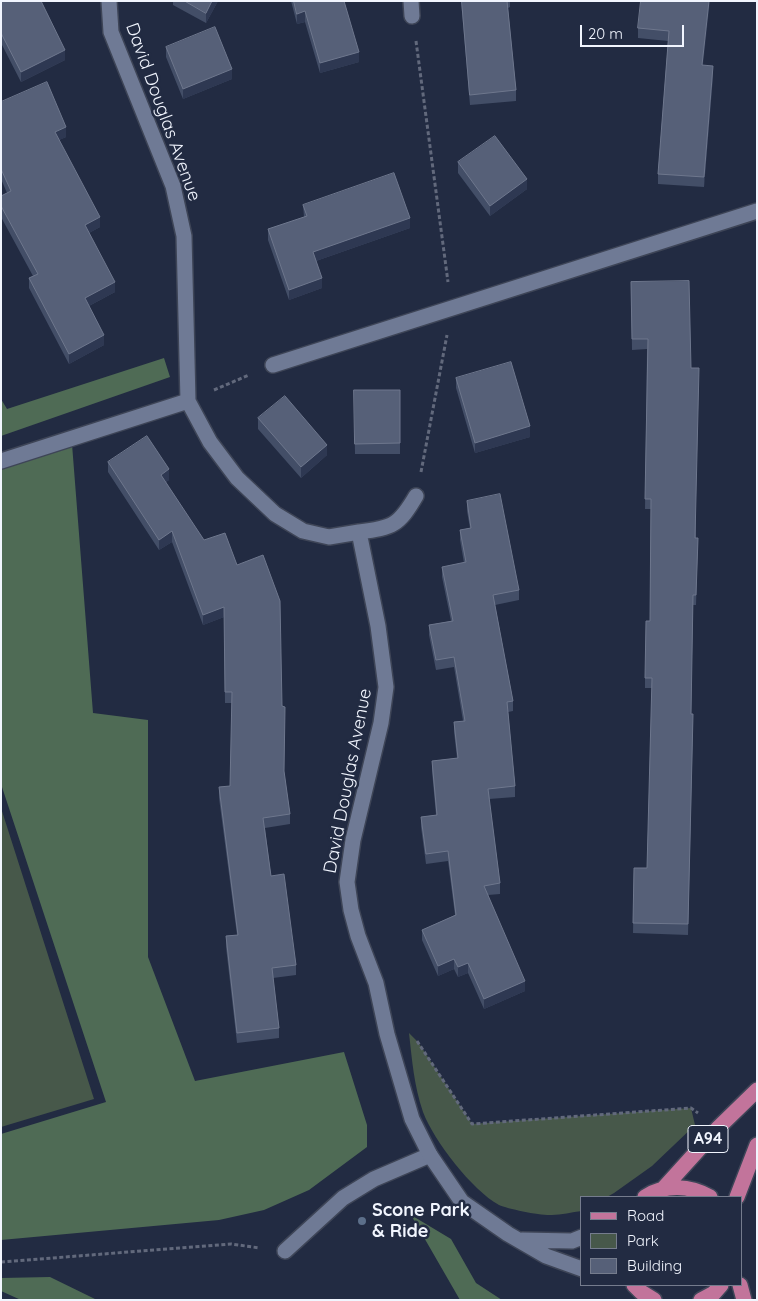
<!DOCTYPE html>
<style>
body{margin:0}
#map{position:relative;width:758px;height:1301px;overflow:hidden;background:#222b42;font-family:Quicksand,sans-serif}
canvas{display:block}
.frame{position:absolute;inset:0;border:2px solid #f1f5fe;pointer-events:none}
.legend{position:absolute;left:580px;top:1196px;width:162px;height:90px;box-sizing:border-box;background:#222b42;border:1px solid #757c8d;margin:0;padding:6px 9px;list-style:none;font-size:15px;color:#f1f5fe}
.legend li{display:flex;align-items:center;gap:10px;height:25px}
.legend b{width:25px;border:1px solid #757c8d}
.scale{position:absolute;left:580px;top:25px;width:104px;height:22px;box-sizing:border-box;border:2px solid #f1f5fe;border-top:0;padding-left:6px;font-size:15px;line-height:18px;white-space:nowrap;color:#f1f5fe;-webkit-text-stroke:4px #222b42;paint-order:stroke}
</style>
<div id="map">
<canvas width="758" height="1301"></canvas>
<div class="frame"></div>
<ul class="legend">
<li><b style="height:6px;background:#c2749b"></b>Road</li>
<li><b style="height:14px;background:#47584a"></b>Park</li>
<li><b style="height:14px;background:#566078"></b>Building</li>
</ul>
<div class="scale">20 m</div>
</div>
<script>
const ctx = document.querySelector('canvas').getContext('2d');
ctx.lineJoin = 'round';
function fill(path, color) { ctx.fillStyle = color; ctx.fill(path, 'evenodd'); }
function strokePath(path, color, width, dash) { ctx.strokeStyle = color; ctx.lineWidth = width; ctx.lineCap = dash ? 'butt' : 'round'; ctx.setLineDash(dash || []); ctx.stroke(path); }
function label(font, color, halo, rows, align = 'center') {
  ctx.font = font + ' Quicksand,sans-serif'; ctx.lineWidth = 5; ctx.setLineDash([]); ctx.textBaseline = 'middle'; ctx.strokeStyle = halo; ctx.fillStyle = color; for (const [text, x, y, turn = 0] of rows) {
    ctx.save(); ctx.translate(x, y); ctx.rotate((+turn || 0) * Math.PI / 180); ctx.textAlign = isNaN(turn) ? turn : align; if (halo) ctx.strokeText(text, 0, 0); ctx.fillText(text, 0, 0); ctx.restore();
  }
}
const green = new Path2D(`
 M1,808L94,1099L1,1127Z
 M409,1033L418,1042L472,1124L691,1108L695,1125L652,1166L614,1193L607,1197H582V1211C572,1212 561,1215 552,1215C542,1216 508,1209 499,1205C472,1190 434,1141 423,1112C414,1086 412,1060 409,1033Z`);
const forest = new Path2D(`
 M164,358L170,377L1,436V399L7,409Z
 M72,444L93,713L148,720V957L195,1081L344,1052L367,1125V1147L309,1190L264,1210L219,1220L1,1240V1134L106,1102L1,784V468Z
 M411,1215L451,1239L476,1283L502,1300H460Z
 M50,1277L95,1299L96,1300H21L1,1291V1278Z`);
const path = new Path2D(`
 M416,41L448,282
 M214,390L249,375
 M421,472L447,335
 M417,1041L472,1124L691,1108L698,1113
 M1,1262L231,1244L260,1248`);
const service = new Path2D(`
 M285,1251L343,1198L374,1179L430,1155`);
const minor = new Path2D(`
 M109,1L111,32L173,186L184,236L188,401L210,442L237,478L275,514L303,531L329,537L359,532L378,626L386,687L381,723L353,840L347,882L351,910L358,936L376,983L387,1034L412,1119L430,1155L462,1202L508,1234L546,1256L582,1269
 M411,1L412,16
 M273,365L757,211
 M1,461L188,401
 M359,532C393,528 399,525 416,496
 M522,1240L572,1241L582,1237`);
const primary = new Path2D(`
 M662,1190L719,1127L757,1090
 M645,1197C665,1184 690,1185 710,1197
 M737,1197L757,1145
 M634,1285L641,1292L654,1300
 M740,1285L744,1300
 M701,1300L714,1293L721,1285`);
const wall = new Path2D(`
 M1,1L65,60L21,82L1,43Z
 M173,1H218L206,23L173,5Z
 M291,1H344L359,62L320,73L305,22L297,24Z
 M461,1H510V7L508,8L516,90V101L470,105Z
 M641,1L713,76L704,187L658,184V174L668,41L638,38V28Z
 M166,47L232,79L183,99L166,57Z
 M1,102L66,137L59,140L100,227L89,233L115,292L89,306L104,345L69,364L29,288V278L33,276L1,217V196L7,193L1,179Z
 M458,162L527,189L490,216L458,173Z
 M303,205L410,228L316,261L322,288L289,300L268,240V229L304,217Z
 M631,282L691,368L696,538H698L696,605H693L691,714L693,725L688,935L633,933L634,868H647L652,688H645V678L650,621L651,509H645L647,349L632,350Z
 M456,378L530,437L475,453L456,388Z
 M354,390H400V454H355Z
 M258,418L327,455L301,478L258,429Z
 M108,462L169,480L166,482L282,706L284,772L290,814V824L265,828L271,876L296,965V975L273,978L279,1028V1038L237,1043L226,947V936L237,935L219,798V787L230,786L232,703H225L224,617L203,625L172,542L159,550L108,472Z
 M467,501L519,590V600L495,605L513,701V711L508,712L515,786V797L489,799L500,883V894L488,895L525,991L484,1009L468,973L458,977L454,969L438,976L422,940V930L455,915L448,861L426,864L421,827V817L436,815L432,771V761L457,758L454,732V722L463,721L454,667L436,670L429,635V625L451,621L442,577V567L464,563L460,540V530L470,528L467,511Z`);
const shadedWall = new Path2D(`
 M212,1H218L206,23V13Z
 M709,1H710L702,75V65Z
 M305,11V22L297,24V14Z
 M65,50V60L21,82V72Z
 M359,52V62L320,73V63Z
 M713,66V76L704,187V177Z
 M232,69V79L183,99V89Z
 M66,127V137L55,142V132Z
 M527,179V189L490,216V206Z
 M100,217V227L85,235V225Z
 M410,218V228L313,262V252Z
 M322,278V288L289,300V290Z
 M115,282V292L85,308V298Z
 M104,335V345L69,364V354Z
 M530,426V437L475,453V443Z
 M327,445V455L301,478V467Z
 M169,469V480L161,485V475Z
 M172,531V542L159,550V540Z
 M224,607V617L203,625V615Z
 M454,959V969L438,976V966Z
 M468,963V973L458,977V967Z
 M525,981V991L484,1009V999Z`);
const building = new Path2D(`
 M1,1H41L65,50L21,72L1,33Z
 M185,1H212L206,13Z
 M294,1H344L359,52L320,63L305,11L297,14Z
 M462,1H507L516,90L470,95Z
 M641,1H709L702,65L713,66L704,177L658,174L669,31L638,28Z
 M215,27L232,69L183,89L166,47Z
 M47,82L66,127L55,132L100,217L85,225L115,282L85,298L104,335L69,354L29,278L38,274L1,206V196L11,191L1,169V102Z
 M495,136L527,179L490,206L458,162Z
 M394,173L410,218L313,252L322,278L289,290L268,229L307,216L303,205Z
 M689,281L691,368H699L695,538H698L696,595H693L691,714H693L688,924L633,923L634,868H647L652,678H645L646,621H650L651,499H645L648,339H632L631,282Z
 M511,362L530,426L475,443L456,378Z
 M354,390H400V443L355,444Z
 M285,396L327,445L301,467L258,418Z
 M147,436L169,469L161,475L204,540L225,533L237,565L263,555L280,601L282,706L285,707L284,771L290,814L263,818L271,876L284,874L296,965L272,968L279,1028L237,1033L226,936L238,935L219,787L230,786L232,692H225L224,607L203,615L172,531L159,540L108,462Z
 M500,494L519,590L493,595L513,701L507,702L515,786L488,789L500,883L484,886L525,981L484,999L468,963L458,967L454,959L438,966L422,930L456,915L448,851L426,854L421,817L437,815L432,761L458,758L454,722L465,721L454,657L436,660L429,625L453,621L442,567L466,562L460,530L471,528L467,501Z`);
const markers = [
 [362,1221,5,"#5c6f8a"]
];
const shields = [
 [708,1139,40]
];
const shieldNames = [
 ["A94",708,1139]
];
const streetNames = [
 ["David Douglas Avenue",163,112,70],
 ["David Douglas Avenue",348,781,-79]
];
const poiNames = [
 ["Scone Park",372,1211],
 ["& Ride",372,1232]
];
fill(green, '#47584a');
fill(forest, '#4f6b55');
strokePath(service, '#3e4557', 18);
strokePath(minor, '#3e4557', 18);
strokePath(primary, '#3e4557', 18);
strokePath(path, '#62697c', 3, [4, 2.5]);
strokePath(service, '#6f7a95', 15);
strokePath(minor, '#6f7a95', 15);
strokePath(primary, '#c2749b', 15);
fill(wall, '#434e67');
fill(shadedWall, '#2e3852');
fill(building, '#566078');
strokePath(building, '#6e778d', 1);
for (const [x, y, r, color] of markers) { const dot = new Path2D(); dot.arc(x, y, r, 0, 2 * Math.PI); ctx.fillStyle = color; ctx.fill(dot); strokePath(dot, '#222b42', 2); }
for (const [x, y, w] of shields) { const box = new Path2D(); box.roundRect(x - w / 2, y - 13.5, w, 27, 4); ctx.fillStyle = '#222b42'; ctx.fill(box); strokePath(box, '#f1f5fe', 1); }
label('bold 16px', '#f1f5fe', null, shieldNames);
label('18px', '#f1f5fe', '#222b42', streetNames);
label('bold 18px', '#f1f5fe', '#222b42', poiNames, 'left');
</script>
